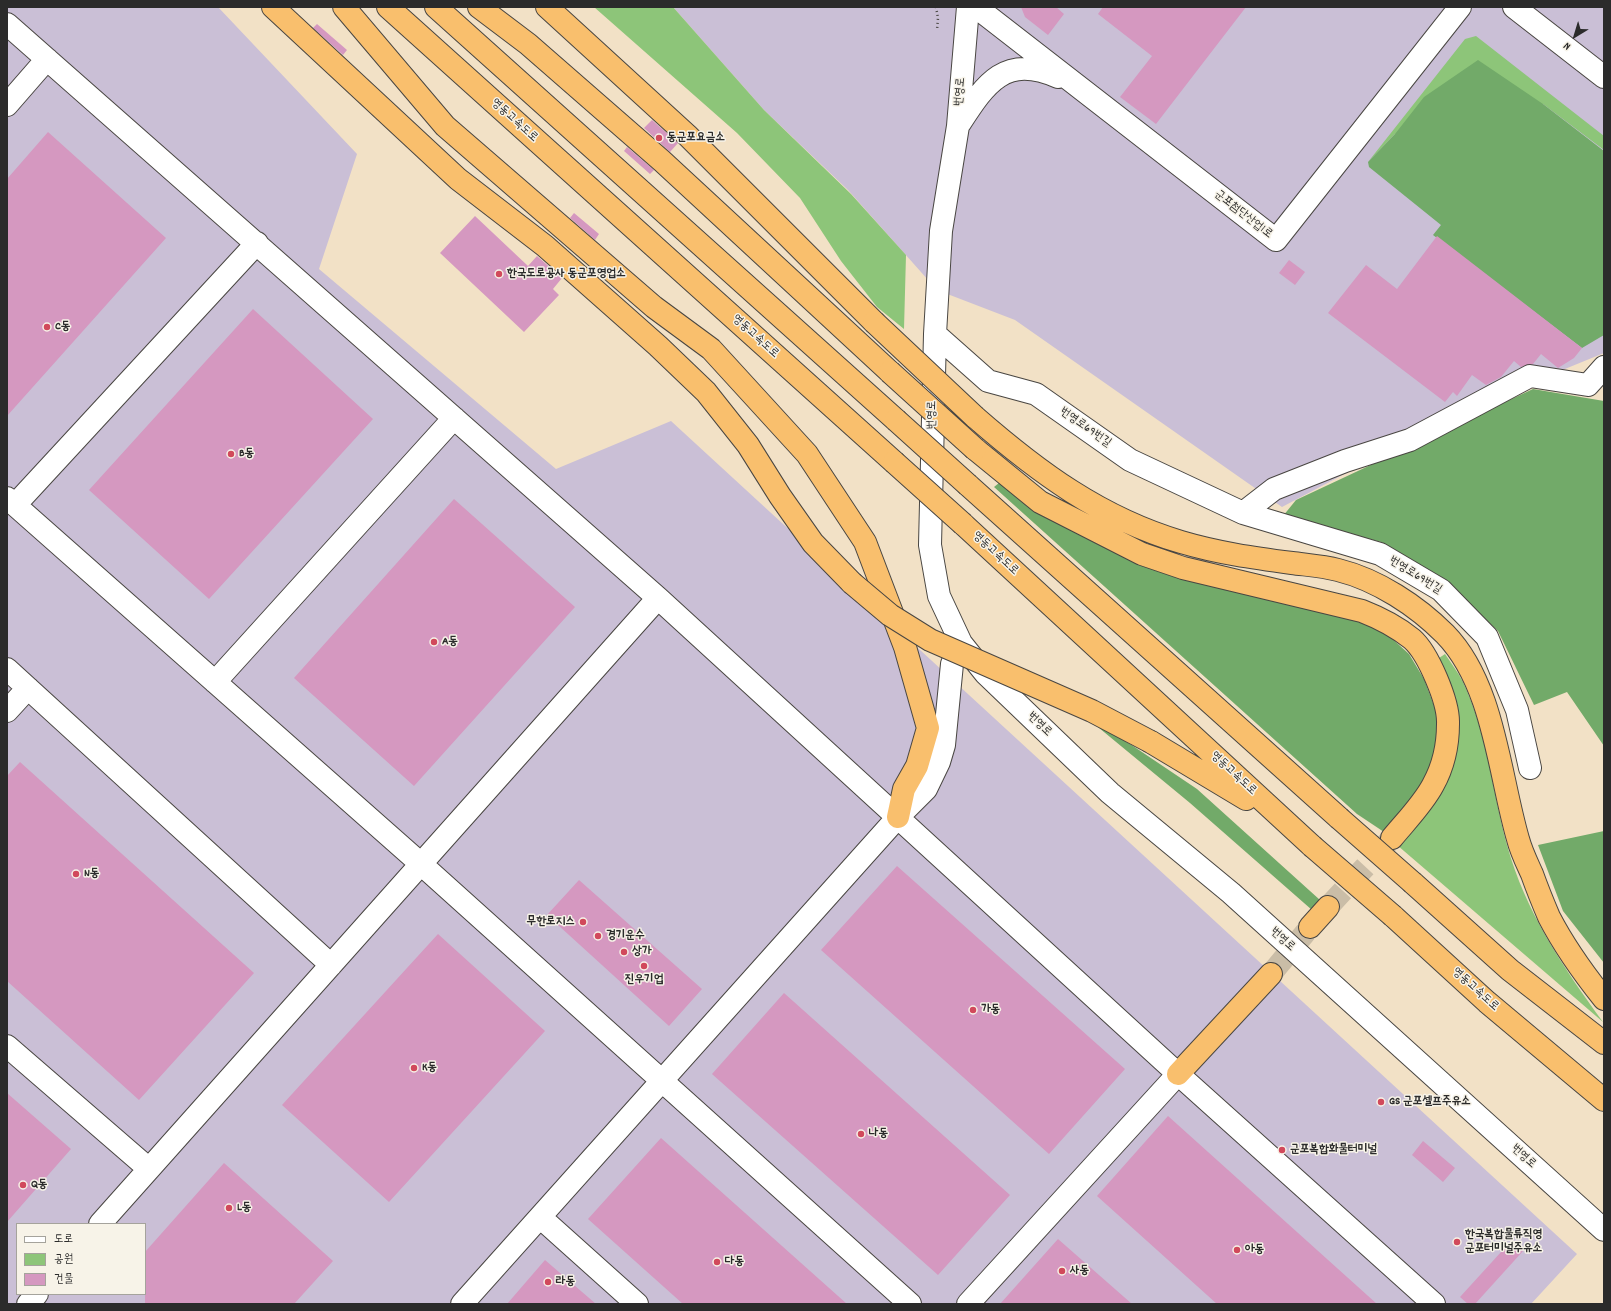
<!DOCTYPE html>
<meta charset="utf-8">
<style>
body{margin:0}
#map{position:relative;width:1611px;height:1311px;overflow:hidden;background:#f2e1c6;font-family:Dekko,"Poor Story",sans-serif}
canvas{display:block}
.frame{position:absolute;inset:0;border:8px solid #2b2b2b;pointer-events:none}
.legend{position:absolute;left:16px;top:1223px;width:130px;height:72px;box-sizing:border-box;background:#f7f3e8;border:1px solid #a5a39c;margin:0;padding:5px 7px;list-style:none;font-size:12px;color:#2b2b2b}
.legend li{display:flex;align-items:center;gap:8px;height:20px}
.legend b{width:20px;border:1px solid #a5a39c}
.north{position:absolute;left:1555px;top:16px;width:40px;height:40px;-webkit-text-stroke:3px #f7f3e8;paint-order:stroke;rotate:218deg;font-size:11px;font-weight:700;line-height:16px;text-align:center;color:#2b2b2b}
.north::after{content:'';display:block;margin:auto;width:14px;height:18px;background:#2b2b2b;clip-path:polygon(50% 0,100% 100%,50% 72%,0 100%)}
</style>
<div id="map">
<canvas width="1611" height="1311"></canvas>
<div class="frame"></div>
<ul class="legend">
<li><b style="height:5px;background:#fff"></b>도로</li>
<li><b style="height:11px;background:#8dc579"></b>공원</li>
<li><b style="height:11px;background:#d598c0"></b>건물</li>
</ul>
<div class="north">N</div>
</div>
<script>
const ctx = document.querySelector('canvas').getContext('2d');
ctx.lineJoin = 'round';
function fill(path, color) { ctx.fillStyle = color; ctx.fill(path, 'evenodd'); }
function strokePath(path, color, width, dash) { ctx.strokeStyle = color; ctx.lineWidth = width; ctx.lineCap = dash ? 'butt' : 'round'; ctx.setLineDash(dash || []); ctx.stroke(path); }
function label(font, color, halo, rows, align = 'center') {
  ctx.font = font + ' Dekko,"Poor Story",sans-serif'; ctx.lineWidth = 3; ctx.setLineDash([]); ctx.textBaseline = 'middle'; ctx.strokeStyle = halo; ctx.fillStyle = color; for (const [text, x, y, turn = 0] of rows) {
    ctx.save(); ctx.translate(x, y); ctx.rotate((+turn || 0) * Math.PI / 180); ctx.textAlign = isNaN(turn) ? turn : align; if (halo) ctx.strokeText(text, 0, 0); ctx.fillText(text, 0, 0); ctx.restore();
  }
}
const industrial = new Path2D(`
 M7,7H218L357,154L319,269L556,469L671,421L1577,1254L1531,1304H7ZM17,1224H145V1294H17Z
 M673,7H1604V353L1560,371L1530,376L1282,507L1015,320L937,290L848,190L764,110Z`);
const green = new Path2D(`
 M594,7H673L764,110L851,194L906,255L904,329L877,307L841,261L800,198L737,133Z
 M1476,36L1604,136V150L1543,104L1395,134L1368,162L1465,39Z
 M1445,654C1451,663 1458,672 1463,682C1487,733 1492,790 1507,845C1525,911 1563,967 1603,1022L1397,845L1446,782L1436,660Z`);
const forest = new Path2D(`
 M1478,60L1543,104L1604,151V335L1582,348L1433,235L1441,225L1369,167L1368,162L1395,134L1424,97Z
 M1533,389L1604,401V746L1567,692L1534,705L1498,631L1445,582L1381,542L1283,516L1296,500Z
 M999,483L1047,516L1134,559L1314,611L1361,621L1387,634L1409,654L1424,679L1439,719L1436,751L1427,780L1384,832L1357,814L994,487Z
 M1087,718L1133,746L1197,789L1320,900L1312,910L1190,803Z
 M1604,831V963L1563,911L1538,845Z`);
const building = new Path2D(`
 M1021,7H1056L1064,14L1048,35L1025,17Z
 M1103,7H1246L1156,124L1120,97L1152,56L1098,14Z
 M317,24L347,50L343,55L313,28Z
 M652,120L678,143L670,152L644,128Z
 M48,132L166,238L7,416V179Z
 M627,147L654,170L650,174L624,151Z
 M574,213L599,234L595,240L570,218Z
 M475,216L528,266L537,256L562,278L553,289L559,295L524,332L440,253Z
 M1437,236L1582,348L1574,358L1558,368L1541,354L1533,364L1521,367L1514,361L1501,377L1486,385L1472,375L1457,396L1453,392L1445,402L1328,313L1366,265L1397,289Z
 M1289,260L1305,272L1295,285L1279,273Z
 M253,309L373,419L209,599L89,490Z
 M454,499L575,607L414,786L294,678Z
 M20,762L254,973L139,1100L7,981V776Z
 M897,866L1125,1069L1049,1154L821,950Z
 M579,880L702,989L669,1026L547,915Z
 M438,934L545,1031L389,1202L282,1105Z
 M784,993L1010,1195L938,1275L712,1074Z
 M7,1093L71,1149L7,1222Z
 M1168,1116L1377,1304H1217L1097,1196Z
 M661,1138L847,1304H683L588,1219Z
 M1423,1141L1455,1168L1443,1182L1412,1155Z
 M224,1163L333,1261L294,1304H145V1252Z
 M1058,1239L1132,1304H1000Z
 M1512,1240L1523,1251L1475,1304H1468L1460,1297Z
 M545,1260L596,1304H507Z`);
const highwayTunnel = new Path2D(`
 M1328,907L1391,839
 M1271,974L1310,927`);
const path = new Path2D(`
 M936,7L938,18L937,30`);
const minor = new Path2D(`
 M968,7L958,126L941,231L935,334L930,545L939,596L961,643L985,673L1110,793L1231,893L1604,1230
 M976,7L1276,240L1460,7
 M1514,7L1604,77
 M7,24L658,598L1178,1074L1434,1304
 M7,105L47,59
 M960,123C986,83 1005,54 1058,77
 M935,334L988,381L1036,394L1130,460L1243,513L1380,554L1441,590L1487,637L1517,710L1530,768
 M7,498L421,864L910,1304
 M15,505L257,243
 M1243,513L1274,489L1345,461L1410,440L1530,376L1588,385L1604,367
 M7,669L331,965
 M215,682L454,418
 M7,711L28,688
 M7,1046L149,1169
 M540,1217L637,1304
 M100,1224L658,598
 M28,1304L37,1294
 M462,1304L898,817L926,789L939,762L944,745L952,664L961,643
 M968,1304L1178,1074`);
const highway = new Path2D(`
 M273,7L458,179L545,246L658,346L706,392L748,445L780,496L813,543L852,583
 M344,7L445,126L654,307L711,349L807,454L865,542L905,647L928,728L917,766L904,789L898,817
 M388,7L894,462
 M436,7L896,420
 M479,7L528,44L662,161L890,372
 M547,7L687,135L874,322
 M975,417C1038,472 1100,518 1181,542C1218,553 1254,558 1292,563C1307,565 1323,566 1338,570C1378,580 1417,606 1445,634C1494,684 1499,774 1518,839C1521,851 1527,863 1532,874C1537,888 1543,903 1549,917C1564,946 1584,974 1604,999
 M975,449L1040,502L1142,554L1183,568L1362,611C1380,618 1396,626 1412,639C1428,653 1449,702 1448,724C1448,744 1443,767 1433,785C1423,804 1406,821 1392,838
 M968,485L1339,818
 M963,524L1312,846
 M1151,742L1246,799
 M1413,883L1510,970L1604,1043
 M1393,916L1487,1002L1604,1100
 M1310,927L1328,907
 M1178,1074L1271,974`);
const highwayBridge = new Path2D(`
 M874,322L975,417
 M890,372L975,449
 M896,420L968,485
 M894,462L963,524
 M852,583L890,615L930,640L1092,711L1151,742
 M1339,818L1413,883
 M1312,846L1393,916`);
const markers = [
 [659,138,4,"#d1495b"],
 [499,274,4,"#d1495b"],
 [47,327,4,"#d1495b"],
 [231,454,4,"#d1495b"],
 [434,642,4,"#d1495b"],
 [76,874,4,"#d1495b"],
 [583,922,4,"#d1495b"],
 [598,936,4,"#d1495b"],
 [624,952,4,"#d1495b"],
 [644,966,4,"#d1495b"],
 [973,1010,4,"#d1495b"],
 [414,1068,4,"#d1495b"],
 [1381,1102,4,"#d1495b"],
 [861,1134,4,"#d1495b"],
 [1282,1150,4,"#d1495b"],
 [23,1185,4,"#d1495b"],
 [229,1208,4,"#d1495b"],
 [1457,1242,4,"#d1495b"],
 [1237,1250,4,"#d1495b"],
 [717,1262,4,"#d1495b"],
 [1062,1271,4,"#d1495b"],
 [548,1282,4,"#d1495b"]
];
const streetNames = [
 ["번영로",961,92,-85],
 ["영동고속도로",514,121,42],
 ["군포첨단산업1로",1243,215,38],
 ["영동고속도로",755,337,42],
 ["번영로",933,415,-89],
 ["번영로69번길",1085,428,35],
 ["영동고속도로",995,554,43],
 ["번영로69번길",1415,576,32],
 ["번영로",1039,725,44],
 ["영동고속도로",1233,774,43],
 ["번영로",1282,940,42],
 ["영동고속도로",1475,990,42],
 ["번영로",1523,1157,42]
];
const poiNames = [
 ["동군포요금소",667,138],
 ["한국도로공사 동군포영업소",507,274],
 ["C동",55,327],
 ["B동",239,454],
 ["A동",442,642],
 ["N동",84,874],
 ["무한로지스",575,922,"right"],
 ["경기운수",606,936],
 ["상가",632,952],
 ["진우기업",644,980,"center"],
 ["가동",981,1010],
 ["K동",422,1068],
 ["GS 군포셀프주유소",1389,1102],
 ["나동",869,1134],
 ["군포복합화물터미널",1290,1150],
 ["Q동",31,1185],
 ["L동",237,1208],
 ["한국복합물류직영",1465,1235],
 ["군포터미널주유소",1465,1249],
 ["아동",1245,1250],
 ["다동",725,1262],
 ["사동",1070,1271],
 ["라동",556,1282]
];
fill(industrial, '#cabfd6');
fill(green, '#8dc579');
fill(forest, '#72aa69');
fill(building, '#d598c0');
strokePath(highwayTunnel, '#cabda7', 22, [22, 11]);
strokePath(minor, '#494642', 24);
strokePath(highway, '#494642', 24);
strokePath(path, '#494642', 2.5, [1, 3]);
strokePath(minor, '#fff', 22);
strokePath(highway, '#f9bf6d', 22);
strokePath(highwayBridge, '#494642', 24, []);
strokePath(highwayBridge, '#f9bf6d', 22);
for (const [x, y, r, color] of markers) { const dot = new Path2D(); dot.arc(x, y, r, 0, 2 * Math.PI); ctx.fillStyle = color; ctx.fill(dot); strokePath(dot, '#f7f3e8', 1.5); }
label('12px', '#2b2b2b', '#f7f3e8', streetNames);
label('bold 12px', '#2b2b2b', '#f7f3e8', poiNames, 'left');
</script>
